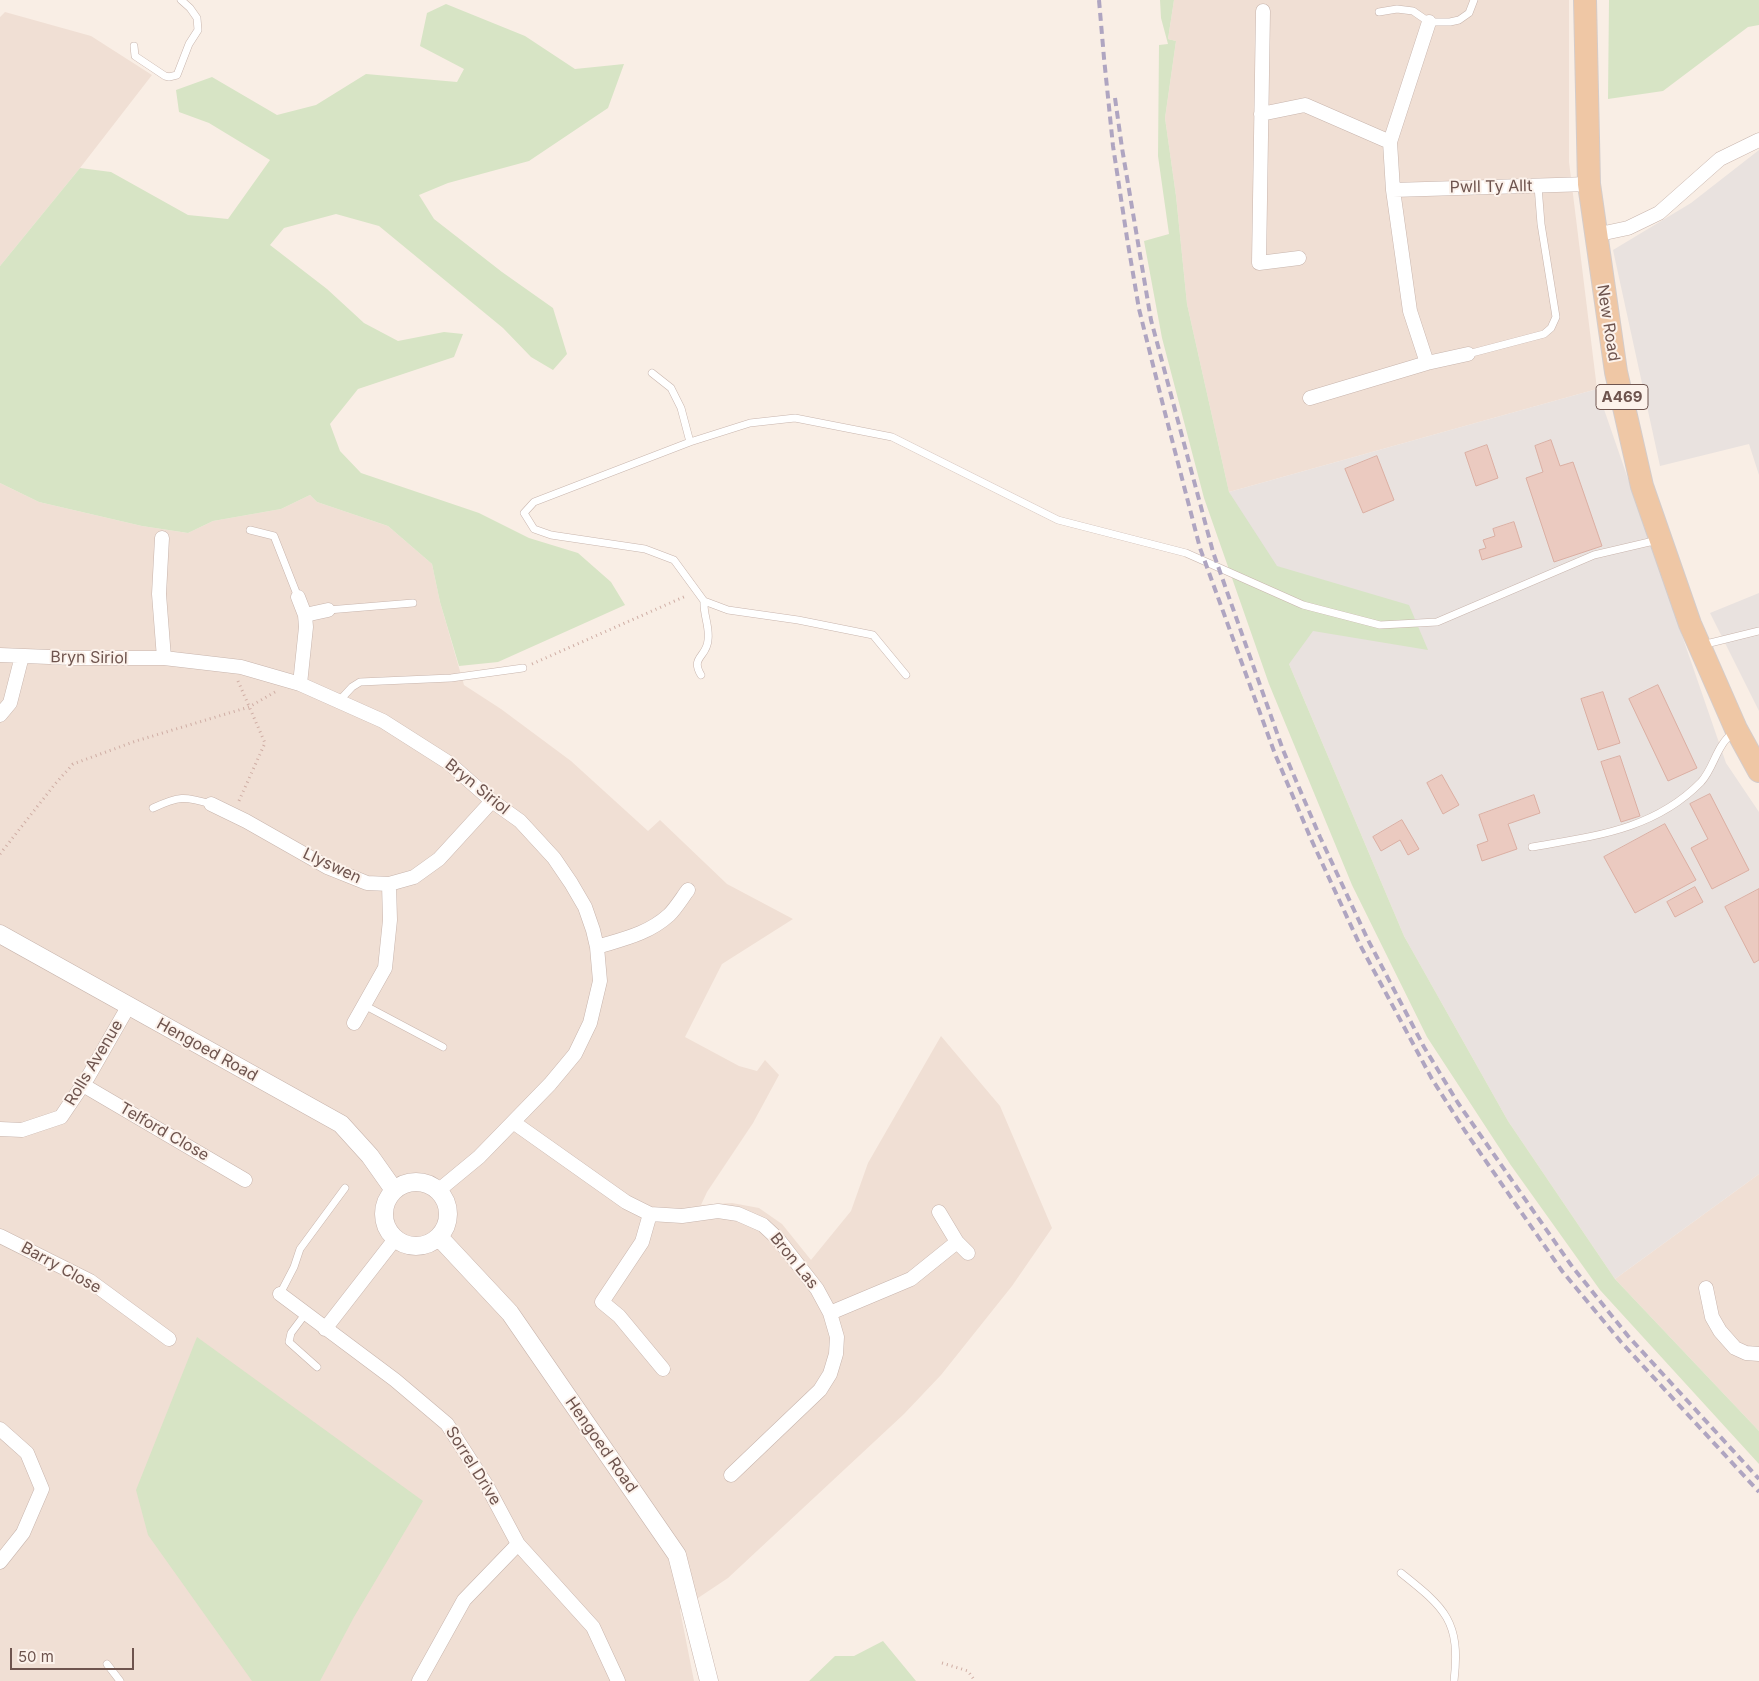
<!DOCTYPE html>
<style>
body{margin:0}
#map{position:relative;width:1759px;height:1681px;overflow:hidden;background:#f9eee5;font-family:Inter,sans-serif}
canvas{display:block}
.scale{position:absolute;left:10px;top:1648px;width:124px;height:22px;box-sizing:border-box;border:2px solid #6e544e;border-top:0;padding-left:6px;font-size:15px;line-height:18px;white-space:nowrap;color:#6e544e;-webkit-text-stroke:4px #fcf2eb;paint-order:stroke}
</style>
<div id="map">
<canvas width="1759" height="1681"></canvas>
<div class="scale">50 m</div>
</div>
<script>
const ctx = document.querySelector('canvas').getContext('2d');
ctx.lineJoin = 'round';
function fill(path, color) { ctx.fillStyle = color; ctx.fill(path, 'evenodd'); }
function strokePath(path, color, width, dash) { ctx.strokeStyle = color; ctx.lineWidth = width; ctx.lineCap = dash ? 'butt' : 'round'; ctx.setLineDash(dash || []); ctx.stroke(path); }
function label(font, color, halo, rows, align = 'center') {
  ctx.font = font + ' Inter,sans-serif'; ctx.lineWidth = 4; ctx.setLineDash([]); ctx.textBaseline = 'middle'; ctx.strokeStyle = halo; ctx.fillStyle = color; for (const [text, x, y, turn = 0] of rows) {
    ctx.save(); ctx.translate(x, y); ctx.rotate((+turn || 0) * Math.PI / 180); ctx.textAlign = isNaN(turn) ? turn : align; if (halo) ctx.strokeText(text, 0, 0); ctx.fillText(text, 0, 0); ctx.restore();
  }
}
const residential = new Path2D(`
 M1174,0H1569V162L1597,389L1229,492L1187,304L1176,196L1165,118L1176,41L1168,39Z
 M5,12L91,36L152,75L80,168L0,266V17Z
 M0,483L39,502L142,526L188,533L213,521L281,509L310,495L317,502L388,526L432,564L440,602L464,685L501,709L571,761L648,831L660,820L727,884L793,919L722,964L685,1037L739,1066L757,1071L765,1060L779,1075L753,1123L707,1192L701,1205L732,1203L759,1208L782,1224L811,1260L851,1211L868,1163L941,1036L1000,1106L1052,1228L1012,1286L941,1375L904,1414L728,1578L680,1610L694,1681H0Z
 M1759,1174V1431L1615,1279Z`);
const industrial = new Path2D(`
 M1759,150V475L1749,444L1660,466L1613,250L1691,203Z
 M1597,389L1726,763L1759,812V1174L1615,1279L1508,1121L1404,936L1289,664L1229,492Z
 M1759,593V711L1710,613Z`);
const green = new Path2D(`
 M1160,0H1174L1168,39L1176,41L1165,118L1176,196L1187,304L1229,492L1277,566L1409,605L1428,650L1313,631L1289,664L1404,936L1508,1121L1615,1279L1759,1431V1464L1600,1290L1510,1164L1427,1037L1352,885L1269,684L1204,498L1162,338L1144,241L1169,234L1158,156L1159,45L1168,44L1161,18Z
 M1609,0H1759V25L1748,27L1663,91L1608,99Z
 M446,4L525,36L575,69L624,64L608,108L529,161L448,183L419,195L434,219L502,272L553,308L567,354L553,370L531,357L503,328L379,226L336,214L284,228L270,245L327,289L364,323L398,341L444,332L463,334L454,357L358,389L330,424L340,451L361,473L479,513L529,538L578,553L611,582L625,605L498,662L459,666L440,602L432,564L388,526L317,502L310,495L281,509L213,521L188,533L142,526L39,502L0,483V266L80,168L111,172L188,215L228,219L270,160L209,123L179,112L176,90L212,77L277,115L316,105L366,74L457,82L464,69L420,46L427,13Z
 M197,1337L423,1501L354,1617L320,1681H252L148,1535L136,1490Z
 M883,1641L916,1681H809L835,1656H854Z`);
const building = new Path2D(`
 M1551,440L1560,466L1573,462L1602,546L1554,562L1526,478L1543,472L1535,446Z
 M1487,445L1498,478L1476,486L1465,453Z
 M1377,456L1394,500L1363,513L1345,469Z
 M1514,522L1522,547L1482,560L1479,550L1486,548L1483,540L1495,536L1493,529Z
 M1658,685L1697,768L1668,781L1629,699Z
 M1603,692L1620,743L1598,750L1581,699Z
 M1620,756L1640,816L1621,822L1601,762Z
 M1442,775L1459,805L1443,814L1427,783Z
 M1710,794L1749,870L1712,889L1691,848L1708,839L1690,804Z
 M1534,795L1540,813L1508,824L1517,849L1482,861L1477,845L1488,841L1479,815Z
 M1402,820L1419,849L1408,855L1400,840L1381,851L1373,837Z
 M1665,824L1696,880L1635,913L1604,857Z
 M1695,887L1703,902L1675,917L1667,902Z
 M1759,889V960L1754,963L1725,907Z`);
const path = new Path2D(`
 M532,664L686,596
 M238,681L265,743L238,803
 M0,854L55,784L73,764L136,741L249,707L275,692
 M942,1663L968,1671L975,1681`);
const service = new Path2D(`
 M1379,12L1397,9L1413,11L1429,22H1450L1459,20L1469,13L1474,0
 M134,46L135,56L165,76L169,77L177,75L189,44L198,30L197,18L190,8L181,0
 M1468,354L1544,334L1551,328L1556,317L1541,224L1538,186
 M652,373L671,388L681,408L690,442
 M250,530L274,536L298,597
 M328,610L413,603
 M1702,645L1759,631
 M701,675C690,657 707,657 708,640C710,627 703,614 704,601
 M906,675L873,635L798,620L728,610L704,601L674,560L645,549L551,535L534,529L524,513L534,502L690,442L750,423L795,418L892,437L1058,520L1186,553L1303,605L1380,625L1437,622L1594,555L1658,540
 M339,701L352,687L360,682L451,678L523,668
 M153,808C179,796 184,796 211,804
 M1532,847C1594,836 1654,830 1701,782C1711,771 1714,757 1722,745C1725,740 1730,735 1735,731
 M364,1005L443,1047
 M280,1294L294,1267L300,1249L345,1188
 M306,1313L291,1333L289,1342L317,1367
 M1401,1573C1445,1608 1461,1621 1454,1681
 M107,1664L120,1681`);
const minor = new Path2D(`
 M1263,11L1259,263L1299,258
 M1429,22L1390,142L1393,190L1589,184
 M1261,114L1305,105L1390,142
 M1393,190L1410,311L1427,363
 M1595,235L1628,228L1659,213L1720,159L1759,140
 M1310,398L1427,363L1468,354
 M162,538L159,594L164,658
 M298,597L305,615L306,627L300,684
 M305,615L328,610
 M0,655L74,658H164L241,667L300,684L383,721L449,763L492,801L520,821L554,858L571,883L585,907L593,930L597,947L600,981L590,1023L575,1054L550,1084L479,1157L439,1190
 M0,715L10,703L22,656
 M211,804L246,821L327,867L367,883L389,884L414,877L439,859L492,801
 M597,947C623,939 648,934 669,915C676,908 682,898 688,890
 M354,1023L385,968L390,920L389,884
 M83,1085L245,1180
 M513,1122L626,1202L650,1214L682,1216L718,1211L738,1214L763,1225L778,1239L817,1289L830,1313L837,1337L836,1354L830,1374L820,1390L731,1475
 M0,1129L22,1130L61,1117L88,1077L128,1007
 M939,1212L957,1242L968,1253
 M650,1214L642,1242L602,1302L619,1316L663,1369
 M0,1236L90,1281L169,1339
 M1706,1288L1712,1317L1720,1331L1735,1348L1746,1353L1759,1354
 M280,1294L395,1380L447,1424L487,1486L518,1544L593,1627L618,1681
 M830,1313L911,1279L957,1242
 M325,1329L395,1239
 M0,1429L27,1453L42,1489L23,1533L0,1562
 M419,1681L464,1600L518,1544`);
const tertiary = new Path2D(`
 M0,934L341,1124L370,1156L394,1190
 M384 1214a32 32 0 1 1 64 0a32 32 0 1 1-64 0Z
 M439,1237L510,1313L677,1555L709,1681`);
const primary = new Path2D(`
 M1585,0L1589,184L1616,372L1642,486L1690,624L1736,729L1759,771`);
const rail = new Path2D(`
 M1099,0L1104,58L1113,146L1127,238L1139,309L1163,405L1200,548L1275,754L1311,839L1359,943L1432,1079L1465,1131L1562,1271L1621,1342L1759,1492
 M1115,98L1122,148L1151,320L1213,552L1283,750L1320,837L1368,940L1424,1047L1458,1103L1571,1265L1628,1336L1759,1479`);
const shields = [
 [1622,397,52]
];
const shieldNames = [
 ["A469",1622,397]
];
const streetNames = [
 ["Pwll Ty Allt",1491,187,-1],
 ["New Road",1608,323,81],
 ["Bryn Siriol",89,658,1],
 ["Bryn Siriol",477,787,39],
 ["Llyswen",332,866,25],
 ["Hengoed Road",207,1050,29],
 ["Rolls Avenue",94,1063,-59],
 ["Telford Close",164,1132,30],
 ["Bron Las",794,1261,51],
 ["Barry Close",61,1268,29],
 ["Hengoed Road",601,1445,55],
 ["Sorrel Drive",473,1466,58]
];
fill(residential, '#f0dfd4');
fill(industrial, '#e9e2df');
fill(green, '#d7e4c5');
fill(building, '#ebcac0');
strokePath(building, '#dbafa3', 1);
strokePath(service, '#c8b5ad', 8);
strokePath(minor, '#c8b5ad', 15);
strokePath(tertiary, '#c8b5ad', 19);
strokePath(primary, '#d4ccca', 24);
strokePath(path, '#cfada4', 3, [1, 4]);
strokePath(service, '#fff', 7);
strokePath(minor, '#fff', 14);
strokePath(tertiary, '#fff', 18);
strokePath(primary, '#efc7a5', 22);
strokePath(rail, '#afa5c1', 4, [8, 5]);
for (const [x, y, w] of shields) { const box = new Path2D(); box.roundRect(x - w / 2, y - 12.5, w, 25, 4); ctx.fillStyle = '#fcf2eb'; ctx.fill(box); strokePath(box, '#6e544e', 1); }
label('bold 15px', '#6e544e', null, shieldNames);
label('16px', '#6e544e', '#fcf2eb', streetNames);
</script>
